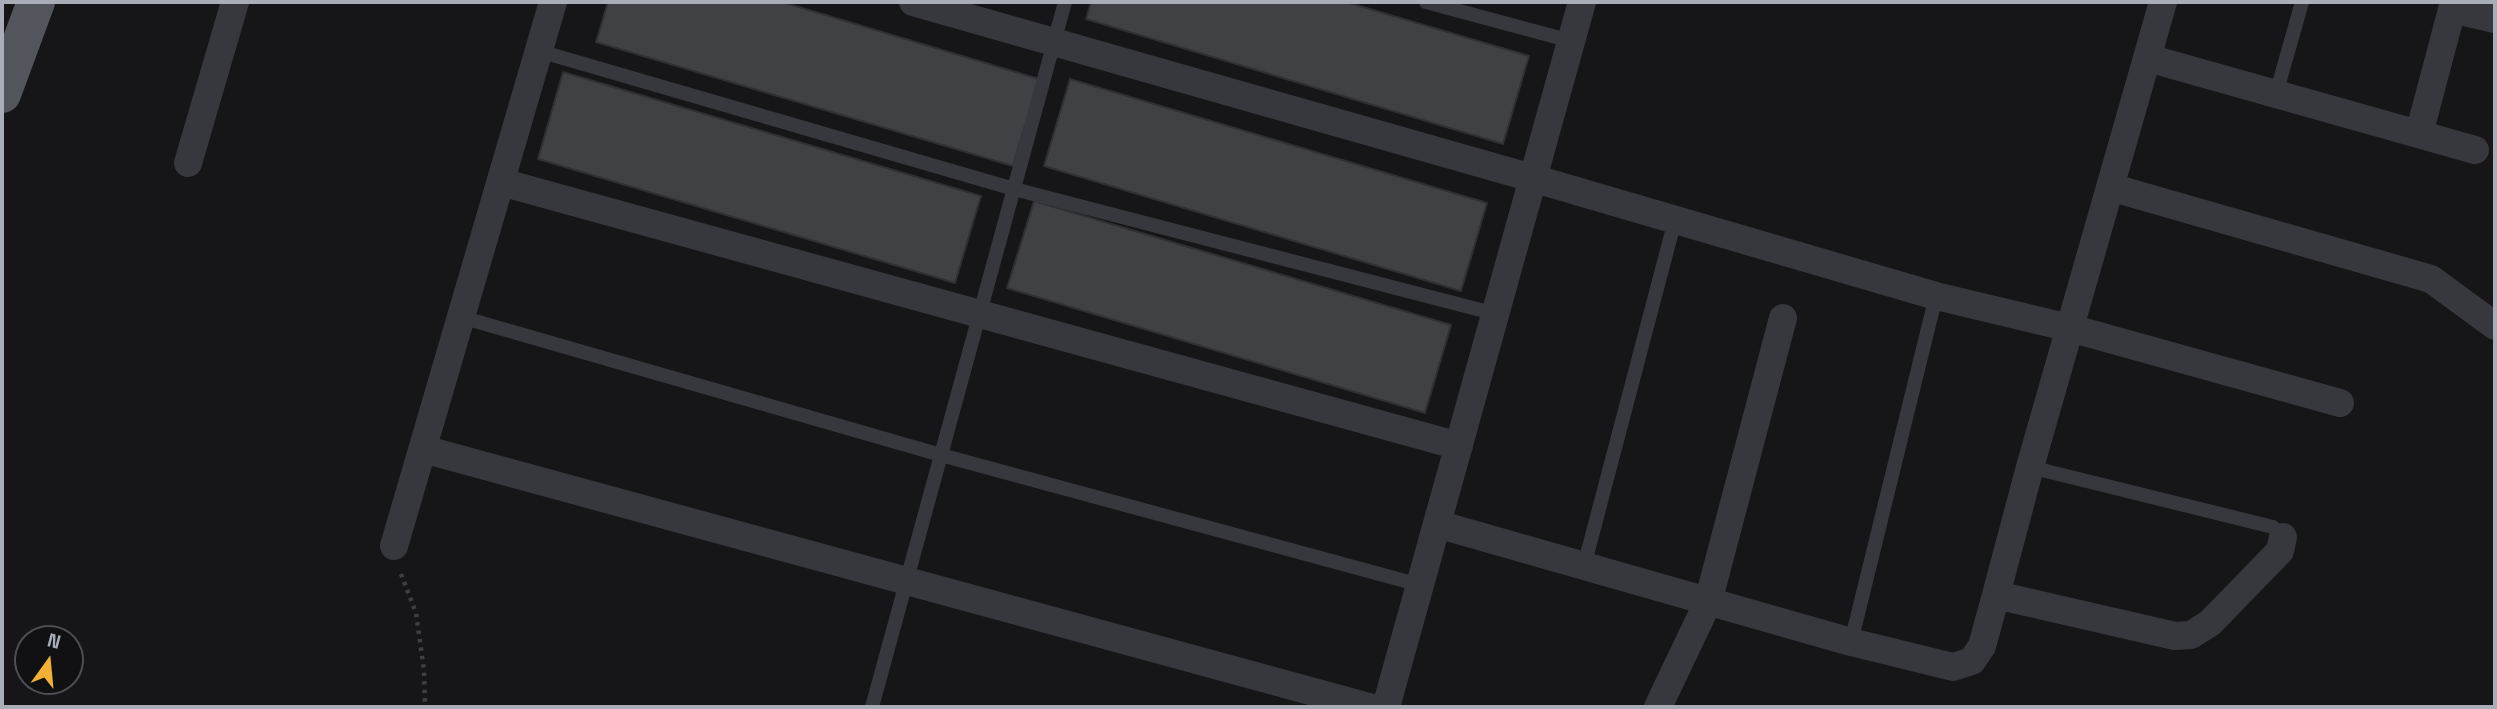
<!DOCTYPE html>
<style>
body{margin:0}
#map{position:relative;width:2497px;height:709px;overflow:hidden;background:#161618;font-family:"Space Grotesk",sans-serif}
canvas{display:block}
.frame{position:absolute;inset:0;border:4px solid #a8adb8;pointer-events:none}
.north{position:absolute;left:14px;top:625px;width:70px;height:70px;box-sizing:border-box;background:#111113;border:2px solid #4d4f55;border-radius:50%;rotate:15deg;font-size:19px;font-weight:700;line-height:28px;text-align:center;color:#a8adb8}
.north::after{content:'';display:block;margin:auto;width:24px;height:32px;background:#f2b134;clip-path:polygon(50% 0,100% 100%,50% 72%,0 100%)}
</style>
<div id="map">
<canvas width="2497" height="709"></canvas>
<div class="frame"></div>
<div class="north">N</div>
</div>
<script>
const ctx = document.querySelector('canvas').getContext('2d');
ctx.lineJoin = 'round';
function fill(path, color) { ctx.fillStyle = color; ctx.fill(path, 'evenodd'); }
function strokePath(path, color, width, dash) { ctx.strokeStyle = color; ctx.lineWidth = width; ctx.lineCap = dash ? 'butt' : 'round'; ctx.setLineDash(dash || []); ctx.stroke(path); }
const building = new Path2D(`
 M608,2H782L1039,79L1013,166L596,42Z
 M1091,2H1346L1529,56L1503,144L1086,19Z
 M563,72L981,196L955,283L538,159Z
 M1070,79L1487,203L1461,291L1044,166Z
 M1034,201L1451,325L1425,413L1007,288Z`);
const path = new Path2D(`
 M401,574L416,613L424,670L425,707`);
const lane = new Path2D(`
 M1426,2L1571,41
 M539,51L1014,189L1496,314
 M2276,94L2302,2
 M461,317L941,455L1420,585
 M2030,467L2273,527L2283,537
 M1584,566L1675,220
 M1851,642L1936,296
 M872,707L1065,2`);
const street = new Path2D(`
 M913,2L1532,178L1936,296L2070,328L2340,403
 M2452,9L2495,19
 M2148,58L2475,150
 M2419,134L2454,2
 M188,163L235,2
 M501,182L1459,446
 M2110,187L2431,279L2495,326
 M423,449L1369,707
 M1437,524L1851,642L1953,667L1972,661L1982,646L1996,595L2030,467L2163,2
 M394,546L553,2
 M1996,595L2175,636L2191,635L2210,623L2280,551L2283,537
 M1386,707L1582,2
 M1658,707L1708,602L1783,318`);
const primary = new Path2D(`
 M2,94L36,2`);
fill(building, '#404145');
strokePath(building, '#303034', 2);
strokePath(path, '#3d3f44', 4.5, [3.5, 5]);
strokePath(lane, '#37383d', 14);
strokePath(street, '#37383d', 28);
strokePath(primary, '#53555c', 38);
</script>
